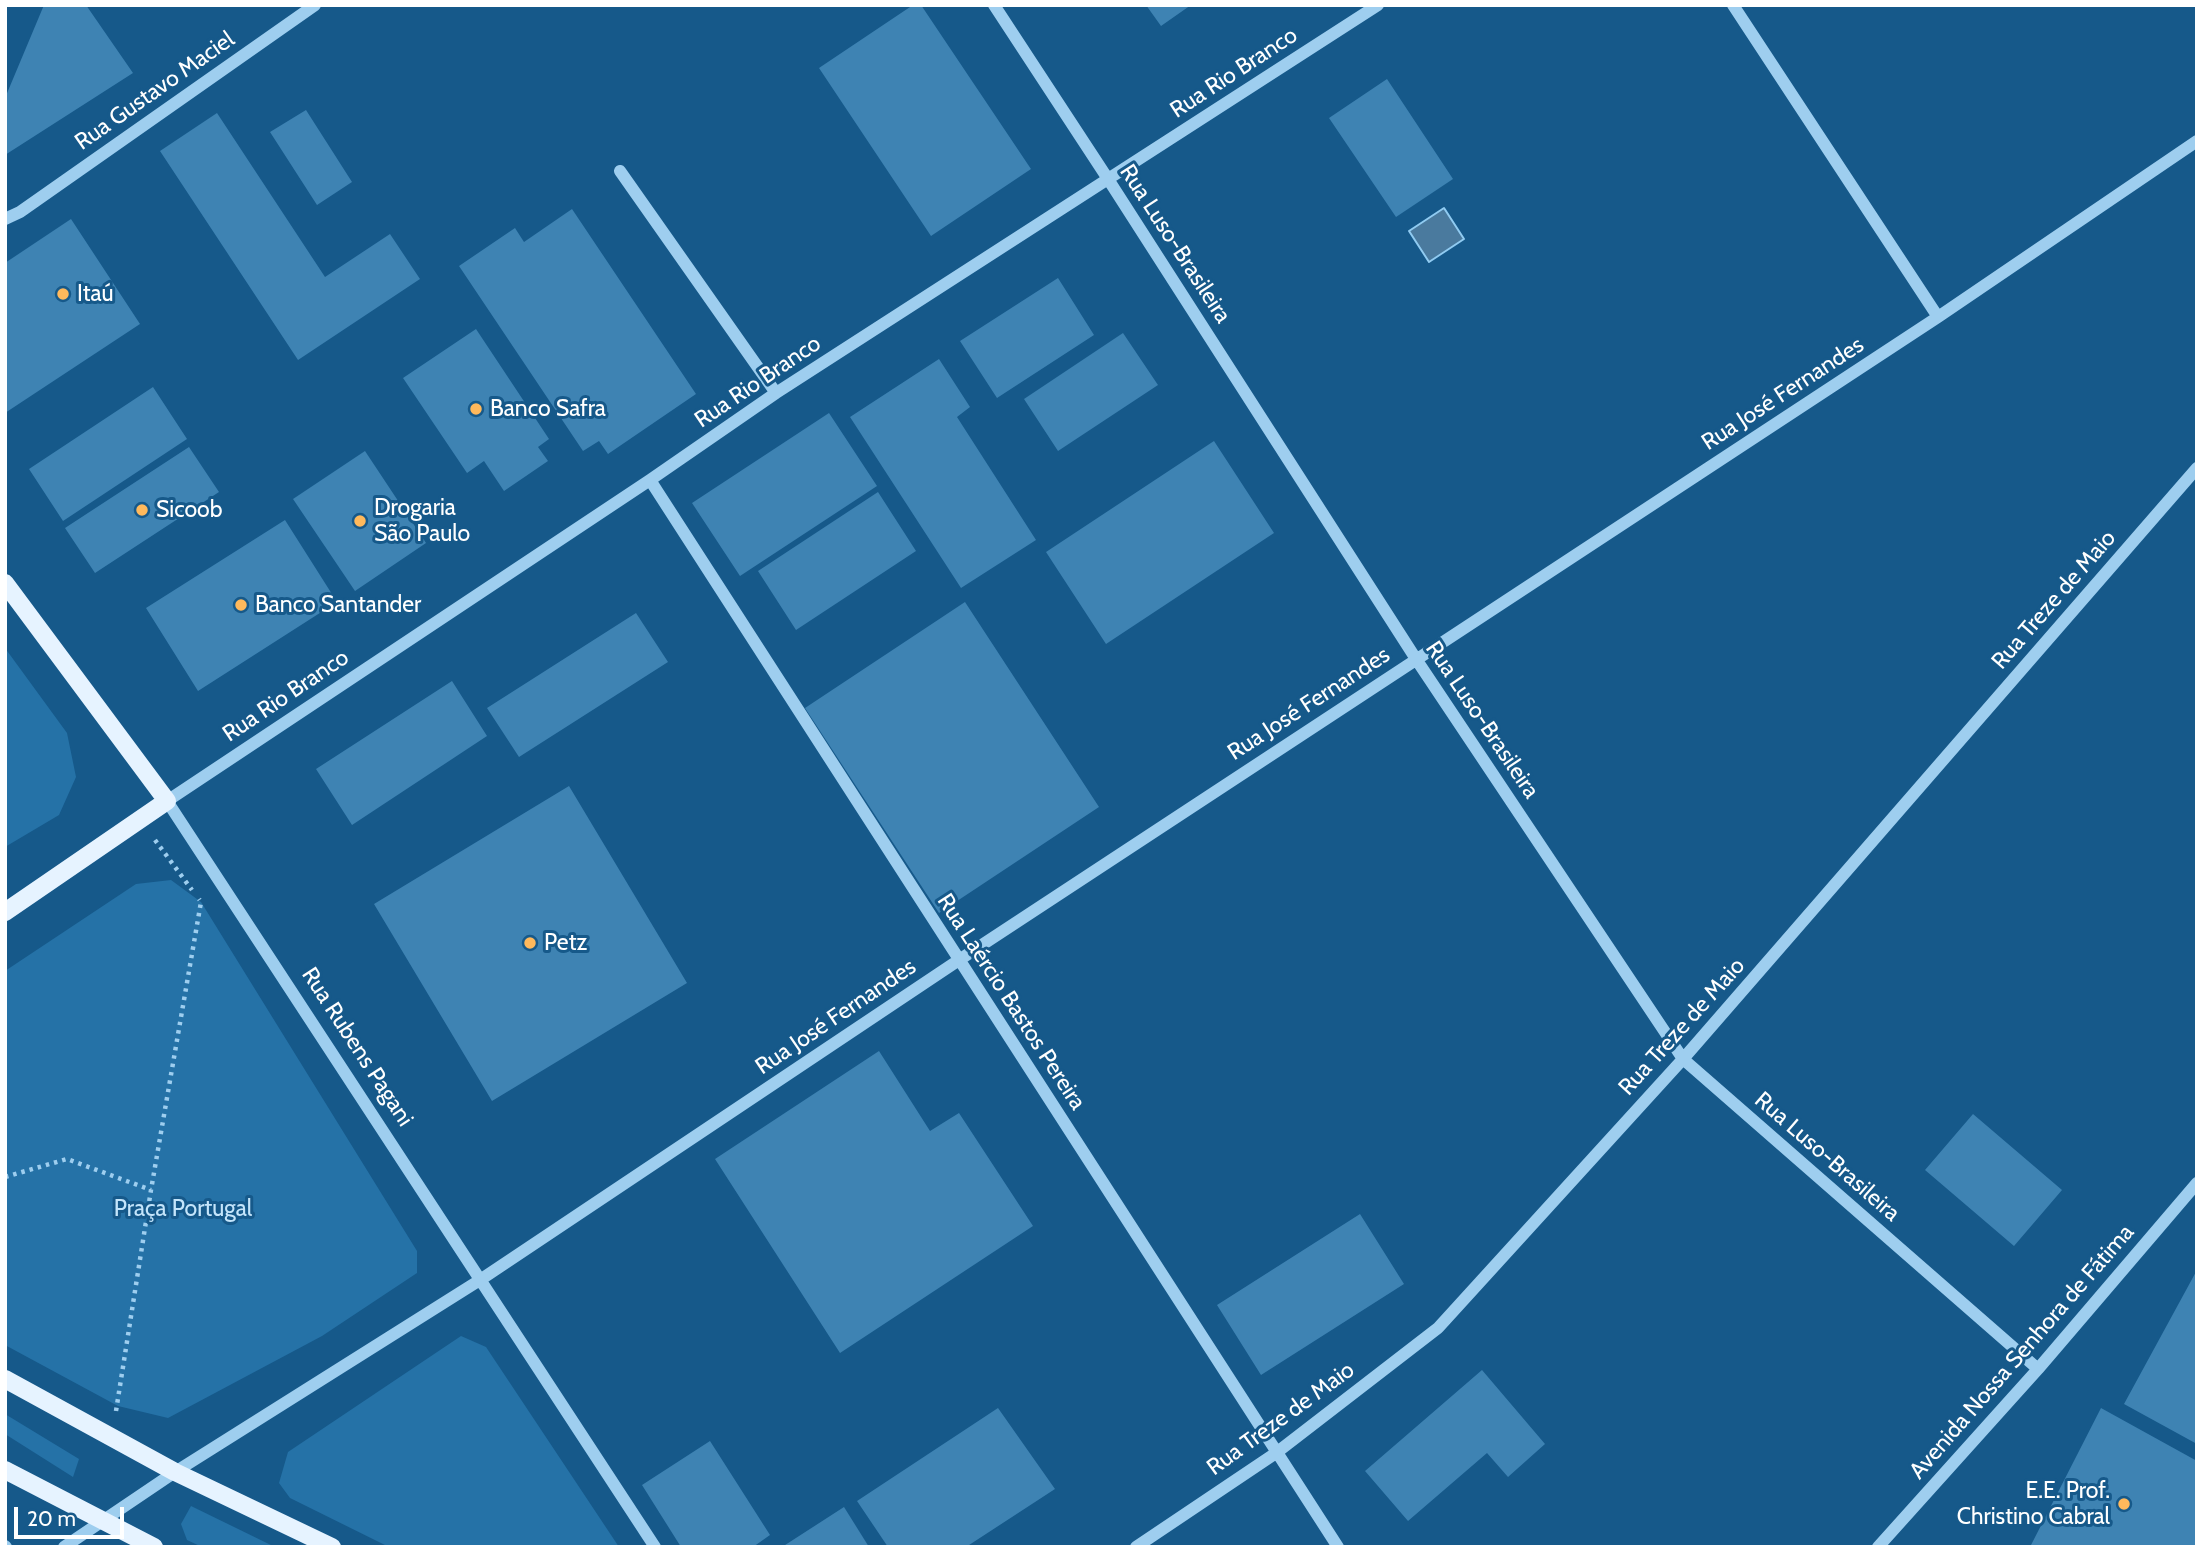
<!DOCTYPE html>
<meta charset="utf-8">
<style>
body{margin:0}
#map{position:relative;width:2202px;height:1552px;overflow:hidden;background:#16598a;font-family:Cabin,sans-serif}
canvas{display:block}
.frame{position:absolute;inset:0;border:7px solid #fff;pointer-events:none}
.scale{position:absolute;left:14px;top:1507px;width:110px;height:32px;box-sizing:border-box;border:4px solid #fff;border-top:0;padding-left:9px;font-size:21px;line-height:24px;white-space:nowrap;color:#fff;-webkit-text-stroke:5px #16598a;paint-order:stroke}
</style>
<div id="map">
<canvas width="2202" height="1552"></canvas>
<div class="frame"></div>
<div class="scale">20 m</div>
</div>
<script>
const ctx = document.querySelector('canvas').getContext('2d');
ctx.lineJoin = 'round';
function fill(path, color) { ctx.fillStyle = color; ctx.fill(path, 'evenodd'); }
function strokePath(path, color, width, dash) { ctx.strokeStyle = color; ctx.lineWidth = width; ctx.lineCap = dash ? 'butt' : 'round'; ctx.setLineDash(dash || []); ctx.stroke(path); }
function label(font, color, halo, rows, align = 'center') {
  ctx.font = font + ' Cabin,sans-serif'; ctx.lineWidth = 6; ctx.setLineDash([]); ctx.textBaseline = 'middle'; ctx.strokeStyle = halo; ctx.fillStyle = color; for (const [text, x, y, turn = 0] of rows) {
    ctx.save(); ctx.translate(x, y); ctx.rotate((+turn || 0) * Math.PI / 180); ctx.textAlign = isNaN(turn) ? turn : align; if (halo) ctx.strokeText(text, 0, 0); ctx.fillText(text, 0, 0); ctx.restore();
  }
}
const green = new Path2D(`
 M5,648L67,733L76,777L59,815L5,847Z
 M171,880L201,902L417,1251V1273L322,1336L168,1418L118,1406L5,1345V971L136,884Z
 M461,1336L486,1347L619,1547H389L290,1498L279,1483L288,1452Z
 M5,1414L79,1459L73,1477L5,1434Z
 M191,1506L275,1547H202L187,1540L181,1524Z`);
const water = new Path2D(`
 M1444,208L1464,239L1429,262L1409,231Z`);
const building = new Path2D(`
 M44,5H86L133,73L5,155V98Z
 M913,5H921L1031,169L931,236L819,68Z
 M1146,5H1191L1161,26Z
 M1387,79L1453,179L1396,217L1329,118Z
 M306,110L352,182L317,205L270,132Z
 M217,113L325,277L390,234L420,279L298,360L160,151Z
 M572,209L696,394L608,454L599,441L583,451L459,266L515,228L524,242Z
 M71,219L140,324L5,413V263Z
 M1058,278L1094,335L997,398L960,341Z
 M476,329L549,439L538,447L548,461L504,491L484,461L467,473L403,378Z
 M1123,333L1158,385L1058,451L1024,399Z
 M939,359L970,407L957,417L1036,540L961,588L850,417Z
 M153,387L187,439L63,521L29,469Z
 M829,413L877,486L740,576L692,503Z
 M1214,441L1274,533L1106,644L1046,552Z
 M189,447L219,492L95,573L65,528Z
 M365,451L426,543L355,591L293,499Z
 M878,492L916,551L796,630L758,571Z
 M285,520L337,602L198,691L146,608Z
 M965,602L1099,807L939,913L805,708Z
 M636,613L668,662L519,757L487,708Z
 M452,681L487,736L352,825L316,769Z
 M569,786L687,983L492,1101L374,904Z
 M879,1051L930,1131L959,1113L1033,1226L840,1353L715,1159Z
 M1973,1114L2062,1190L2014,1246L1925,1170Z
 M1360,1214L1404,1284L1261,1375L1217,1305Z
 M2197,1270V1444L2124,1404Z
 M1482,1370L1545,1444L1508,1477L1487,1453L1408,1521L1365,1471Z
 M998,1408L1055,1489L966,1547H888L857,1501Z
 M2101,1408L2197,1461V1547H2030Z
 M710,1441L770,1535L753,1547H681L642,1485Z
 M844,1507L869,1547H782Z`);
const path = new Path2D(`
 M155,840L192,890
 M5,1177L67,1159L151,1190
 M116,1411L151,1190L201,902L199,899`);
const minor = new Path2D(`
 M994,5L1108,179L1416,659L1683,1059L2038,1369
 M1733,5L1938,317
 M620,171L776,393
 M5,219L20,212L315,5
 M650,480L1338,1547
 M5,1546L6,1547
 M64,1547L175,1472L480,1280L959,960L1938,317L2197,141
 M655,1547L167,801L650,480L776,393L1378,5
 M1136,1547L1276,1453L1438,1328L1683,1059L2197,468
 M1878,1547L2038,1369L2197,1183`);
const major = new Path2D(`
 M5,583L167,801L5,912
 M5,1379L175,1472L332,1547
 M5,1470L154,1547`);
const markers = [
 [63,294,7,"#ffb95c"],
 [476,409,7,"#ffb95c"],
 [142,510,7,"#ffb95c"],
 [360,521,7,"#ffb95c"],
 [241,605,7,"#ffb95c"],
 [530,943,7,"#ffb95c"],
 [2124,1504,7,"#ffb95c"]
];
const streetNames = [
 ["Rua Rio Branco",1234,73,-33],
 ["Rua Gustavo Maciel",155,91,-35],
 ["Rua Luso-Brasileira",1175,244,57],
 ["Rua Rio Branco",758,382,-34],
 ["Rua José Fernandes",1783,394,-33],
 ["Rua Treze de Maio",2054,600,-49],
 ["Rua Rio Branco",286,696,-34],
 ["Rua José Fernandes",1309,704,-33],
 ["Rua Luso-Brasileira",1482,720,56],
 ["Rua Laércio Bastos Pereira",1011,1002,57],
 ["Rua José Fernandes",836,1017,-34],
 ["Rua Treze de Maio",1682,1027,-48],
 ["Rua Rubens Pagani",357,1047,57],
 ["Rua Luso-Brasileira",1827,1157,41],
 ["Avenida Nossa Senhora de Fátima",2022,1352,-49],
 ["Rua Treze de Maio",1281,1419,-36]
];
const poiNames = [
 ["Itaú",77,294],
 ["Banco Safra",490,409],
 ["Drogaria",374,508],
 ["São Paulo",374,534],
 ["Sicoob",156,510],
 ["Banco Santander",255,605],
 ["Petz",544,943],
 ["E.E. Prof.",2110,1491,"right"],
 ["Christino Cabral",2110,1517,"right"]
];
const parkNames = [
 ["Praça Portugal",183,1209]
];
fill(green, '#2572a7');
fill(water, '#4a7a9e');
strokePath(water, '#90cbf1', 2);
fill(building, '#3e83b3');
strokePath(path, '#9eceef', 4.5, [3.5, 5]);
strokePath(minor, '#9eceef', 12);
strokePath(major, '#e6f3ff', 18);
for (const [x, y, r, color] of markers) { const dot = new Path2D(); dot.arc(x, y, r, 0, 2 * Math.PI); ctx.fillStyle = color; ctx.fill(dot); strokePath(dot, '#16598a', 2.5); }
label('23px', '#fff', '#16598a', streetNames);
label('23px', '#fff', '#16598a', poiNames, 'left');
label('23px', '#c4e5fb', '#16598a', parkNames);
</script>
